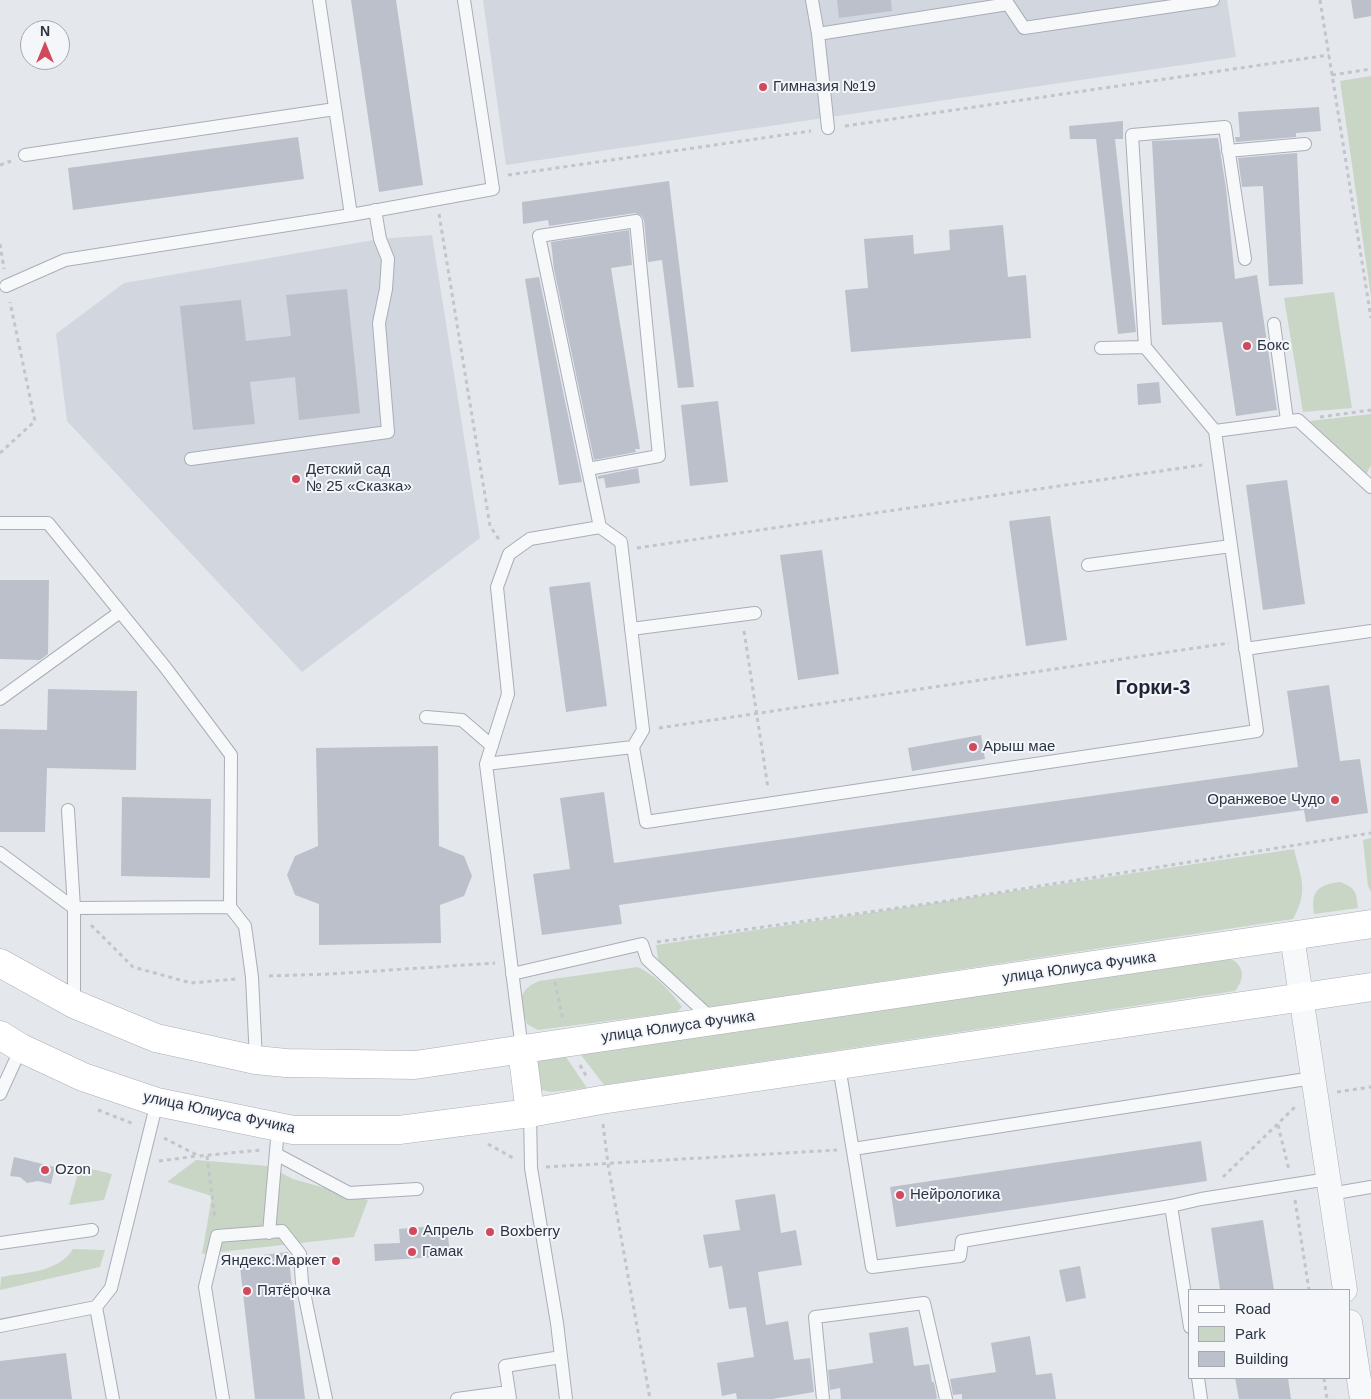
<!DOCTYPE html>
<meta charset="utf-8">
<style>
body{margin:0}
#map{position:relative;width:1371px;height:1399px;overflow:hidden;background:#e4e7ec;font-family:Arial,sans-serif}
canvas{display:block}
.legend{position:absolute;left:1188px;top:1289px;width:162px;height:90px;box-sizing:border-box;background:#f4f6f9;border:1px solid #a4a8b1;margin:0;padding:6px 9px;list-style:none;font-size:15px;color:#2b3445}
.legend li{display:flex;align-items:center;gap:10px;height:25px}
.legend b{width:25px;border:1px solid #a4a8b1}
.north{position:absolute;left:20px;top:20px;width:50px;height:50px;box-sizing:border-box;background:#f4f6f9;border:1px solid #a4a8b1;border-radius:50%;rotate:0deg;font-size:14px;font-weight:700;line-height:20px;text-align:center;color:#2b3445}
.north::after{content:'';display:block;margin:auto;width:18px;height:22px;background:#d1495b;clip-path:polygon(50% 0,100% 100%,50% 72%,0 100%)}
</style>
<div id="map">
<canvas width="1371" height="1399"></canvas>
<ul class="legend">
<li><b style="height:6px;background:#fff"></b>Road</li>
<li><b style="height:14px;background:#c9d6c5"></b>Park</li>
<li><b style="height:14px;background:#bbc0ca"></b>Building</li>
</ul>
<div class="north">N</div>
</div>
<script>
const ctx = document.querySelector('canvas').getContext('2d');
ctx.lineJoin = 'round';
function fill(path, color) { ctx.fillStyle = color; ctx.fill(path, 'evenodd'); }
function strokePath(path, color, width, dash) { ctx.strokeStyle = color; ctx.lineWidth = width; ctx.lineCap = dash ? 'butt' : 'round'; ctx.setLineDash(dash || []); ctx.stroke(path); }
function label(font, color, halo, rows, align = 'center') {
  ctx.font = font + ' Arial,sans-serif'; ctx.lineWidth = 4; ctx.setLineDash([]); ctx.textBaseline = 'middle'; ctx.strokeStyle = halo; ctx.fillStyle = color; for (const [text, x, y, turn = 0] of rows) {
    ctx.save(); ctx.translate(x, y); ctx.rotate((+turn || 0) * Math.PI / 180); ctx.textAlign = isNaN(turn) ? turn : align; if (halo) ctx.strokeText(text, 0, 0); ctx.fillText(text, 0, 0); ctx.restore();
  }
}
const built = new Path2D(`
 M483,0H1227L1236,57L506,165Z
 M432,235L480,538L302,672L67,421L56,334L124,283L380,239Z`);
const green = new Path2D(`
 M1371,76V297L1340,81Z
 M1334,292L1352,408L1303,412L1284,298Z
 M1371,414V465L1366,475L1310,421Z
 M1371,838V892L1368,886L1363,840Z
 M1294,849C1301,879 1309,890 1293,919L706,1008L659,964L656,945Z
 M1340,882C1356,888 1356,892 1358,908L1314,914C1311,891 1317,885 1340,882Z
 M1223,956C1242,961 1248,975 1235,991L604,1085L578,1051Z
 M638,967C658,978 668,988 682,1007L677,1012L538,1030L527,1024C521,1003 515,991 539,981Z
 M564,1054L587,1088L551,1092L541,1090L534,1078L535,1065L542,1058Z
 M196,1160L268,1166L293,1179L368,1200L354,1237L202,1254L212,1196L167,1182Z
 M80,1166L112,1174L104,1200L69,1205Z
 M73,1249L105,1250L100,1267L0,1290L1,1277C26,1272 58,1273 73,1249Z`);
const building = new Path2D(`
 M351,0H396L423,185L379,192Z
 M837,0H891L892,11L839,18Z
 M1351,0H1371V16L1354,19Z
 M1319,107L1321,131L1296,133V137L1236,142L1235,137H1240L1238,112Z
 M1123,121V139H1115L1136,332L1118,334L1096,139H1070L1069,126Z
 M298,137L304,179L73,210L68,168Z
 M1218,138L1226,188L1235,279L1257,275L1277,410L1236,416L1222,322L1162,325L1152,141Z
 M1297,153L1303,284L1269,286L1263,186L1242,187L1238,158Z
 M669,181L694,387L678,388L662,260L648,262L644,220L642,216L635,213L549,226L548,220L523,224L522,202Z
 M1003,225L1008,277L1026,275L1031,338L851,352L845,290L868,288L864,239L913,235L914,254L950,250L949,230Z
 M629,230L632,265L611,268L640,449H635L636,452L594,460L554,269L551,242Z
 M539,277L582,482L559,485L525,279Z
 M347,289L360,413L299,420L295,377L250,382L255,424L193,430L180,306L241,300L246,341L291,336L286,295Z
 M1159,382L1161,403L1138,405L1137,384Z
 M718,401L728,482L690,486L681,405Z
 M638,468L640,483L606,488L604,478L598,479V476Z
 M1287,480L1305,604L1263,610L1246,485Z
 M1050,516L1067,640L1026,646L1009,521Z
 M822,550L839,674L798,680L780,555Z
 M0,580H49L48,654L40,660L0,659Z
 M590,582L607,706L566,712L549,587Z
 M1329,685L1340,761L1360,759L1368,813L1306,822L1304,810L619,905L622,924L542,935L533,874L570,869L560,798L604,792L614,863L1298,767L1287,691Z
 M48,689L137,691L136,770L47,768L45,832H0V729L47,730Z
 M981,735L985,759L912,771L908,748Z
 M438,746L439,846L464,856L472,876L464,896L440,905L441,943L319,945V904L295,895L287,875L295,856L318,846L316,748Z
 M122,797L211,799L210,878L121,876Z
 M1201,1141L1207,1181L896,1227L890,1187Z
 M14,1157L55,1167L51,1184L38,1181L27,1183L20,1177L10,1176Z
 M775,1194L781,1233L796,1230L802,1265L758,1272L766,1325L788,1321L794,1360L810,1358L814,1392L772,1399H737L736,1393L722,1396L717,1363L754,1357L746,1307L729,1309L722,1266L709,1268L703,1235L740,1230L735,1200Z
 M1263,1220L1274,1290H1220L1211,1228Z
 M447,1225L450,1256L375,1261L374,1244L400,1243L399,1229Z
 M288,1252L305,1399H255L239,1258Z
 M1080,1266L1086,1298L1066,1302L1059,1270Z
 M908,1327L914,1366L929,1364L932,1382H934L937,1398L935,1399H841L840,1388L830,1390L828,1370L873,1363L869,1333Z
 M1030,1336L1036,1375L1052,1373L1056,1399H962V1394L953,1395L950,1379L996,1372L991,1343Z
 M66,1353L72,1399H0V1361Z
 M1235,1378H1288L1291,1399H1239Z`);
const path = new Path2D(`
 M1320,0L1371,318
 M1332,75L1371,69
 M845,126L1329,55
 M0,165L11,161
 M508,175L811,131
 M439,214L490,526L500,541
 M0,244L4,269
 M1320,417L1371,410
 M0,453L35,421L10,302
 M637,548L1202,465
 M744,631L768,788
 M659,728L1229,643
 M91,925L133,967L191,983L236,979
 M657,942L940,902L1371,833
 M269,976L331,974L495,963
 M555,982L563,1020
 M580,1065L588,1079
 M1337,1092L1371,1087
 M98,1110L134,1124
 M603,1124L608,1164L650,1399
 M1278,1125L1289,1170
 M164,1138L199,1156L261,1150
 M488,1144L515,1159
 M207,1156L215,1219
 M159,1161L197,1156
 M546,1167L837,1150
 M1223,1177L1295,1107
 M1295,1200L1309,1290
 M1324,1378L1327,1399`);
const lane = new Path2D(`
 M319,0L351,215
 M812,0L818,34L828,128
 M818,34L1008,4L1024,28L1213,0
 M1228,151L1305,144
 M25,155L335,109
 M6,286L65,260L351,215L493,189L464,0
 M1274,324L1287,420
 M1145,347L1132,135L1225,127L1245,259
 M1215,431L1298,420L1371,487
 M191,459L388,432L379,323L386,289L388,259L380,239L375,210
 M588,469L659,456L636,221L539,236L600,527L621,542L643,730L633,747L646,822L1257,731L1215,431L1145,347L1101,348
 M0,523H48L165,667L231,755L230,907
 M1088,565L1231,546
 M631,629L755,613
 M1245,649L1371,631
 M0,699L120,612
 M426,717L462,720L492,746
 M486,764L633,747
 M68,810L74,908V1004
 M0,853L74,908L230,907L245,926L252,977L256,1060
 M512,974L642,944L647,959L712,1019
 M522,1050L486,764L508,694L497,587L509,554L530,539L600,527
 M839,1066L872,1267L960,1256L962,1241L1171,1206L1201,1199L1328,1179
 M0,1094L21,1048
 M530,1113L531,1168L557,1323L566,1399
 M853,1149L1313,1078
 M276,1154L349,1193L417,1189
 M1330,1194L1371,1187
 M1171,1206L1190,1327
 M269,1233L278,1128
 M0,1243L92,1230
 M96,1307L111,1288L157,1102
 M0,1326L96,1307L113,1399
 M1198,1378L1201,1399
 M509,1392L505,1366L561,1357
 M223,1399L205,1287L217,1236L282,1231L300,1254L302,1283L326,1399
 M457,1399L509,1392L510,1399
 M823,1399L815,1317L924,1303L946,1399`);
const street = new Path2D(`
 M1292,936L1345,1290
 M1350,1322L1362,1399`);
const secondary = new Path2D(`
 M0,963L74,1004L156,1038L256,1060L286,1063L415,1065L1371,924
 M0,1035L21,1048L83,1077L157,1102L293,1130H399L530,1113L601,1100L1371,987
 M522,1050L530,1113`);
const markers = [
 [763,87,5,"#d1495b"],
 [1247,346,5,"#d1495b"],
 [296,479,5,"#d1495b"],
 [973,747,5,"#d1495b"],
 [1335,800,5,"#d1495b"],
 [45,1170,5,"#d1495b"],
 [900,1195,5,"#d1495b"],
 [413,1231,5,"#d1495b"],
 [490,1232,5,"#d1495b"],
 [412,1252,5,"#d1495b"],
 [336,1261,5,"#d1495b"],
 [247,1291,5,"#d1495b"]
];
const poiNames = [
 ["Гимназия №19",773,87],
 ["Бокс",1257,346],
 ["Детский сад",306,470],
 ["№ 25 «Сказка»",306,487],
 ["Арыш мае",983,747],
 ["Оранжевое Чудо",1325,800,"right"],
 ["Ozon",55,1170],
 ["Нейрологика",910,1195],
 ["Апрель",423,1231],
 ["Boxberry",500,1232],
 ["Гамак",422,1252],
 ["Яндекс.Маркет",326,1261,"right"],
 ["Пятёрочка",257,1291]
];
const streetNames = [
 ["улица Юлиуса Фучика",1079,968,-8],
 ["улица Юлиуса Фучика",678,1027,-8],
 ["улица Юлиуса Фучика",219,1113,12]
];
const districtNames = [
 ["Горки-3",1153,688]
];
fill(built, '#d2d6de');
fill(green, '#c9d6c5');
fill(building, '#bbc0ca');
strokePath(lane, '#a9aeb7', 14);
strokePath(street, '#a9aeb7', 25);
strokePath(secondary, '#a9aeb7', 29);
strokePath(path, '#c2c5cb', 3, [4, 4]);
strokePath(lane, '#f7f8fa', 12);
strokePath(street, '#f7f8fa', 24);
strokePath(secondary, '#fff', 28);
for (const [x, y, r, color] of markers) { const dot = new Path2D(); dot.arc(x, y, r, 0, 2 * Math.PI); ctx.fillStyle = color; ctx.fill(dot); strokePath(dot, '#f4f6f9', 2); }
label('15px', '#2b3445', '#f4f6f9', poiNames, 'left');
label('15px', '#2b3445', '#f4f6f9', streetNames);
label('bold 20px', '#1d2536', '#f4f6f9', districtNames);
</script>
